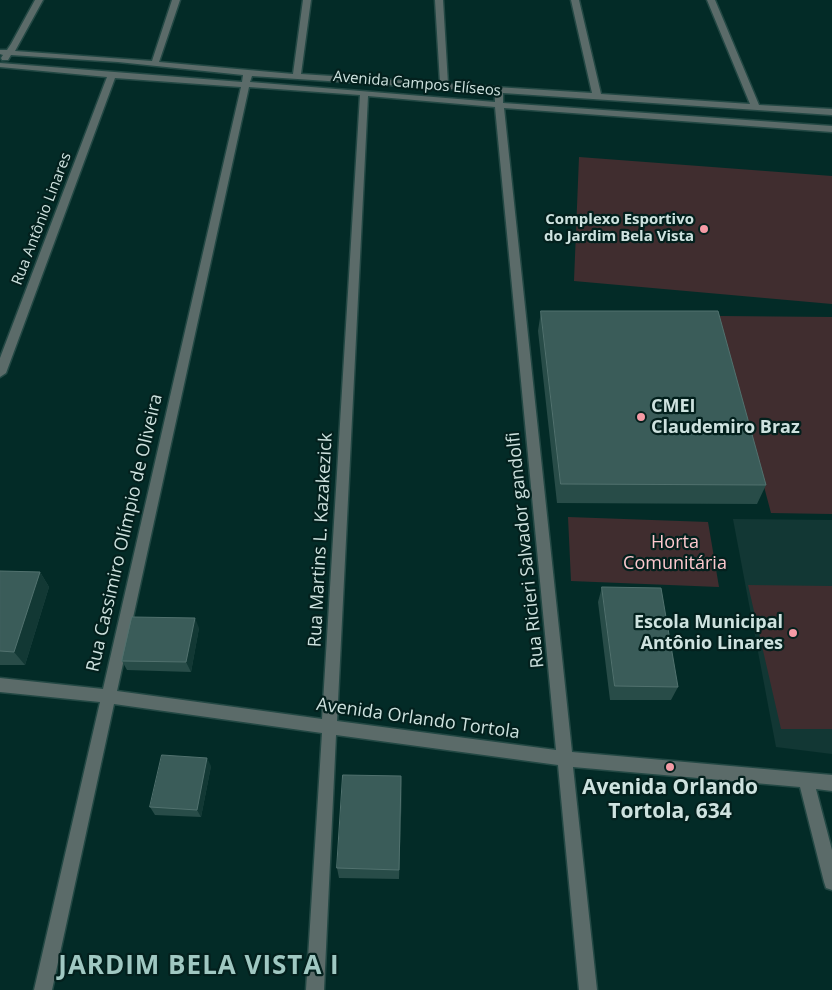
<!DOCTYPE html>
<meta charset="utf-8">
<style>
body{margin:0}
canvas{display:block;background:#032b27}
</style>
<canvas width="832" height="990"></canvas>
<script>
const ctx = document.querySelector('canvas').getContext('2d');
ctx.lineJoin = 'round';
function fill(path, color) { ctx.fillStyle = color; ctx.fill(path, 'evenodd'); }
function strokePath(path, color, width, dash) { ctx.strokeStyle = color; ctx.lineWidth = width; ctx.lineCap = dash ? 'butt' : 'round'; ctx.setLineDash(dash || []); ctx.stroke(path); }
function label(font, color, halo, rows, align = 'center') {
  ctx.font = font + ' "Open Sans",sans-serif'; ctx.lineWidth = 4.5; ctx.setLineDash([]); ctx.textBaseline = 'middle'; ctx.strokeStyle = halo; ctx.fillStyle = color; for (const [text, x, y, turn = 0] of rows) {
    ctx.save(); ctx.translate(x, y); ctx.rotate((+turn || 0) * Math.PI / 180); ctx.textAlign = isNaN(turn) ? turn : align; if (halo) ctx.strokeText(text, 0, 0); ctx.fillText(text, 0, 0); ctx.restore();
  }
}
const built = new Path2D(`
 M733,519L832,520V754L776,747Z`);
const green = new Path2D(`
 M579,157L832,176V304L574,281Z
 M719,316L832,317V514L771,513Z
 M568,517L708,522L719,587L571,581Z
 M748,585L832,586V729H781Z`);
const minor = new Path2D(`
 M35,0H43L15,51L152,61L172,0H180L159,62L293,74L303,0H311L301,74L440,83L435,0H443L448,84L592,93L571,0H579L601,94L750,104L707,0H715L759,105L832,109V115L503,93V103L832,126V132L504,108L572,752L832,775V791L816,789L832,850V890L826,888L824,882L800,787L573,767L597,990H579L558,765L336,735L324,990H306L322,733L114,704L52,990H34L100,702L0,692V678L103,689L241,87L115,78L6,373L0,377V358L107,77L0,67V63L242,82L243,75L118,62L11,55L8,60H2L1,58L3,55L0,54V50H7L11,44ZM252,76L495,92V102L250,82ZM249,87L360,95L322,719L117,691ZM368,96L495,107L556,750L337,721Z`);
const wall = new Path2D(`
 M541,311L766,485L757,504L557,503L538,331Z
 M0,571L40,572L49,587L25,665H0Z
 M602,587L678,687L671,700H610L598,602Z
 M199,628L191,672L127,670L122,661Z
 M211,766L201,817L155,815L150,807Z
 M401,776L402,788L399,879L339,878L337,868Z`);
const shadedWall = new Path2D(`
 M40,572L49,587L25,665L14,652Z
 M195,618L199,628L191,672L186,662Z
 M207,758L211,766L201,817L197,810Z
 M401,776L402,788L399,879V870Z`);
const building = new Path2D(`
 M541,311H718L766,485L561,484Z
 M0,571L40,572L14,652L0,651Z
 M602,587L661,588L678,687L615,686Z
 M132,617L195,618L186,662L122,661Z
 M162,755L207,758L197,810L150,807Z
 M343,775L401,776L399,870L337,868Z`);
const markers = [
 [704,229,5,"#f49aa5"],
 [641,417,5,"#f49aa5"],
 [793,633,5,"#f49aa5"],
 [670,767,5,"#f49aa5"]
];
const farStreetnames = [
 ["Avenida Campos Elíseos",417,84,5],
 ["Rua Antônio Linares",42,219,-69]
];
const farPoinames = [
 ["Complexo Esportivo",694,220],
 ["do Jardim Bela Vista",694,237]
];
const poiNames = [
 ["CMEI",651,407],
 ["Claudemiro Braz",651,428],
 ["Escola Municipal",783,623,"right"],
 ["Antônio Linares",783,644,"right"]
];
const streetNames = [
 ["Rua Cassimiro Olímpio de Oliveira",125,533,-77],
 ["Rua Martins L. Kazakezick",321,540,-87],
 ["Rua Ricieri Salvador gandolfi",526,550,-96],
 ["Avenida Orlando Tortola",418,719,8]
];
const parkNames = [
 ["Horta",675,543],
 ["Comunitária",675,564]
];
const nearPoinames = [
 ["Avenida Orlando",670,788],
 ["Tortola, 634",670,812]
];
const nearDistrictnames = [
 ["JARDIM BELA VISTA I",199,967]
];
fill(built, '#123734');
fill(green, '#402d2f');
strokePath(minor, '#234844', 3);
fill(minor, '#5b6b69');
fill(wall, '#284c48');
fill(shadedWall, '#123834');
fill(building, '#3a5c59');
strokePath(building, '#51716e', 1);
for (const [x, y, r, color] of markers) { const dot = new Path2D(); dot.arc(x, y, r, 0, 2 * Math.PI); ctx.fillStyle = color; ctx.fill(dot); strokePath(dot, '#03201d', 2); }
label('15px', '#cee2df', '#03201d', farStreetnames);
label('bold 15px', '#cee2df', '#03201d', farPoinames, 'right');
label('bold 18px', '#cee2df', '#03201d', poiNames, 'left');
label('18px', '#cee2df', '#03201d', streetNames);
label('18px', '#fdc8ce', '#03201d', parkNames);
label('bold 21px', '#cee2df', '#03201d', nearPoinames);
ctx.letterSpacing = '1px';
label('bold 26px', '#a0c8c2', '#03201d', nearDistrictnames);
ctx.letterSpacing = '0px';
</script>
